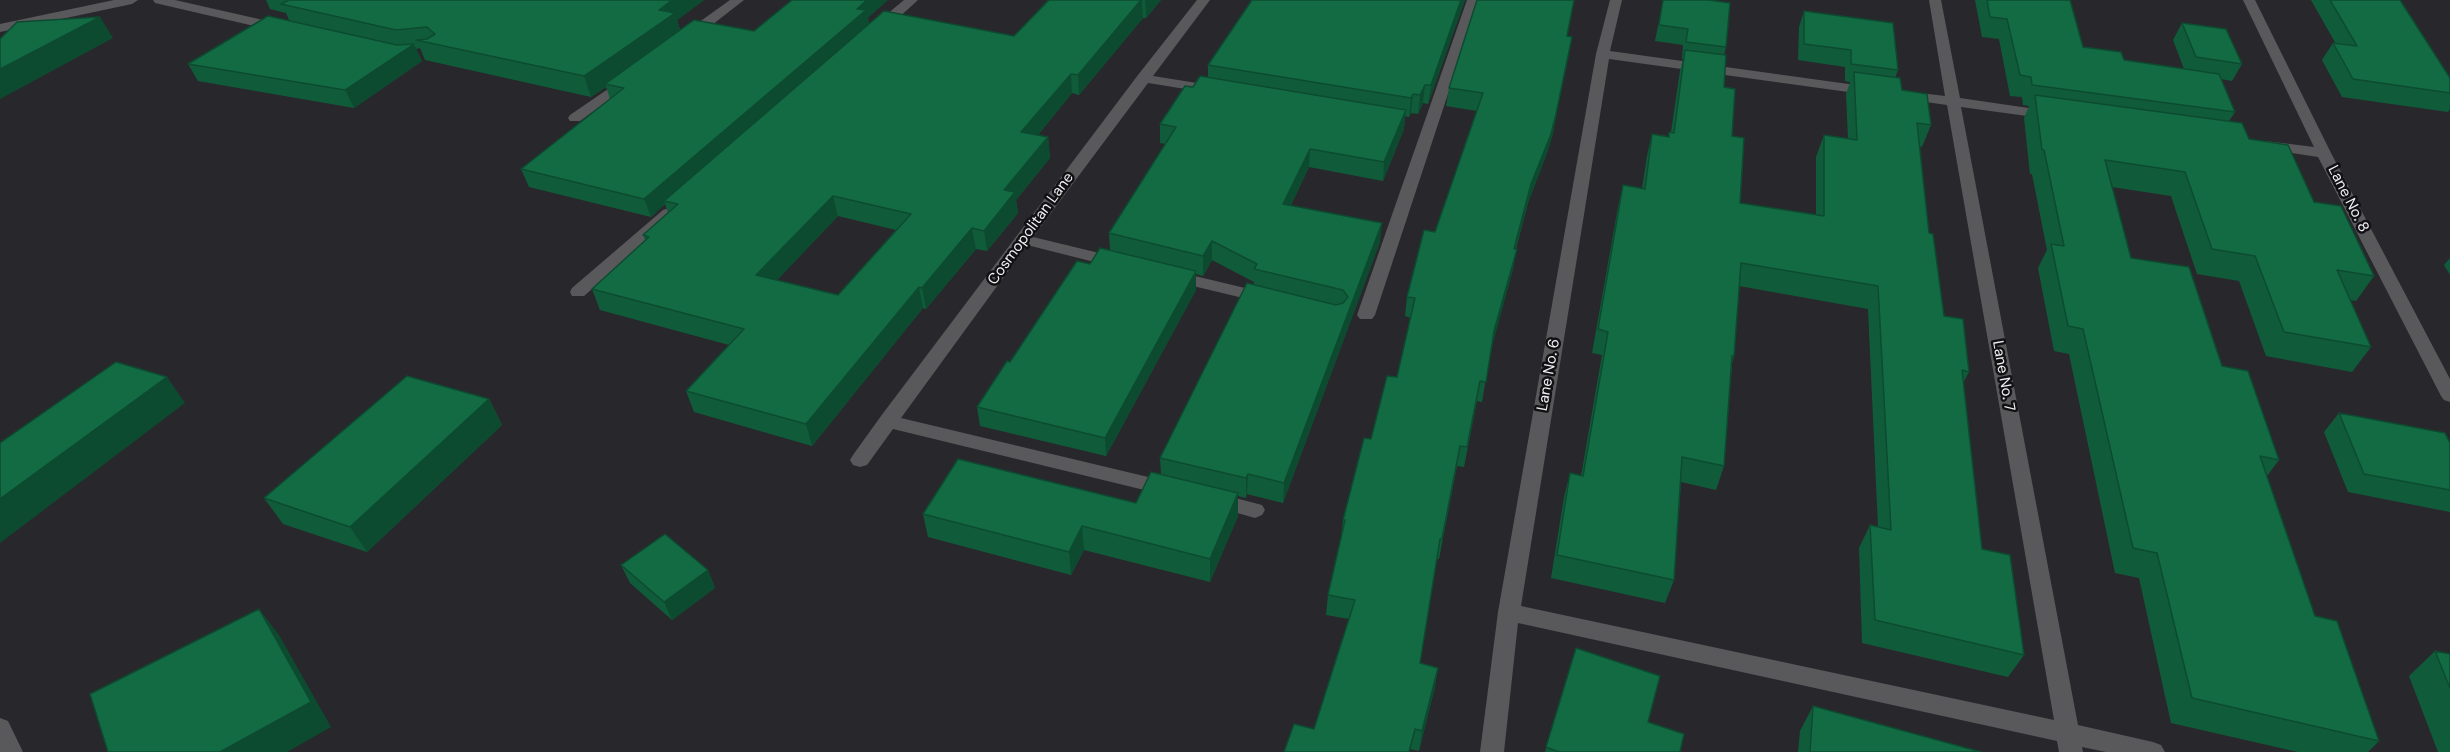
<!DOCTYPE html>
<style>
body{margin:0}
canvas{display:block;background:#28272c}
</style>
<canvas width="2450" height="752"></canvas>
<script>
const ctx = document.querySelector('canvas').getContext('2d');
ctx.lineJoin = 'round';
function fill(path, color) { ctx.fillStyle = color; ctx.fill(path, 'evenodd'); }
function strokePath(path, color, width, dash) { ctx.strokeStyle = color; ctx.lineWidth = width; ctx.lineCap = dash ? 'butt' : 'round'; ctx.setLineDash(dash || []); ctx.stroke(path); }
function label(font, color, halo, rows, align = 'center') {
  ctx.font = font + ' "DM Sans",sans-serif'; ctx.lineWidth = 5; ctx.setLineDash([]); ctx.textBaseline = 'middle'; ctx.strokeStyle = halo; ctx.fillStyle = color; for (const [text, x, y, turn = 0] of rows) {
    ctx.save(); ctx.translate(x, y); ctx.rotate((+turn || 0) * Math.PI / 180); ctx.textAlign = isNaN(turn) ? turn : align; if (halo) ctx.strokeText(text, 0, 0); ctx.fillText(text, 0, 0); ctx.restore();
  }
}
const minor = new Path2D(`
 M114,0H138L132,4L0,32V24Z
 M153,0H175L285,25L287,28L280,32L155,3Z
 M730,0H744L694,39H684L682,36L684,33Z
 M904,0H918L884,31H874L872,28L874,25Z
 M1197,0H1210L1153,76L1222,87L1224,90L1222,93L1217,94L1148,83L1033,237L1124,259L1126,263L1124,267L1118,268L1027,245L901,418L1169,482L1176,484L1179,489L1176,494L1169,496L893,429L867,465L860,467L853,465L850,460L853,455L881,416L1138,75Z
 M1467,0H1479L1375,315L1372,319H1360L1357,315Z
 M1610,0H1622L1610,51L1870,87L1877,91L1870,95L1609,59L1521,606L2054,720L1947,105L1904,99L1897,95L1904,91L1945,96L1929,0H1941L1960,98L2049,111L2056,115L2049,119L1961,107L2078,725L2153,742L2161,745L2165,752H2106L2082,747L2083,752H2059L2057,741L1518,623L1504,752H1480L1498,612L1596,54Z
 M2243,0H2255L2331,153L2450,379V402L2444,400L2441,396L2318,157L2266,149L2259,145L2266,141L2314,147Z
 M627,76L634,80L632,83L580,121H570L568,118L570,115Z
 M669,208L677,213L675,216L584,296H572L570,292L572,288L663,210Z
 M1174,271L1270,294L1272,298L1270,302L1264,303L1168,280L1166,276L1168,272Z
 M1216,493L1262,505L1265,510L1262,515L1255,518L1209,505L1206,500L1209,495Z
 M0,718L8,721L23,752H0Z`);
const wall = new Path2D(`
 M266,0H704L677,20L680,30L754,31L868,18L869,24L1014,36L1048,0H1161L1146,18H1143L1079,95L1072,93L1038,135L1048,137L1050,158L1016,200L1018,213L987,251L976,249L926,309L923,308L812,446L694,412L686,391L729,345L600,310L592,289L645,240L643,235L668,213L665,204L651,217L529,187L521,169L610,99L606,87L591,97L425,60L420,48L416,49L422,61L354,108L198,81L188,64L290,22L286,13L270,9ZM838,216L896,230L838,295L777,280Z
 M1252,0H1465L1428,104L1423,103L1418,114L1411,113L1409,117L1405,116L1404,129L1383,181L1309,167L1291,205L1380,242L1283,503L1247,494L1246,498L1238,496V516L1210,582L1084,550L1071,575L928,537L923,514L1136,503L1161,474L1160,458L1254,284V282L1212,260L1203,276L1196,274V290L1106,456L980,426L977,407L1010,362L1090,264L1110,250L1109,233L1166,144L1160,143V124L1193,87L1208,77V65Z
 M1663,0H1709L1726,47L1724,55V87L1732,136L1740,203L1816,215V157L1824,135L1848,139L1846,94L1850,82L1845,81V67L1798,60L1799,27L1804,11L1898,70L1895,78L1902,90L1931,125L1922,147L1919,146L1929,233L1944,316L1969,372L1963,383L1982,549L2024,655L2008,677L1862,643L1859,548L1870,525L1878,527L1868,309L1739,286L1734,356L1732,364L1724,466L1716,490L1681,482L1674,580L1665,603L1551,578L1564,497L1570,473L1581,476L1602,355L1592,353L1618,207L1623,185L1642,188L1647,156L1652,134L1668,136L1669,132H1671L1680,71L1683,59H1682L1683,45L1655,41Z
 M1975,0H2070L2083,47L2124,60L2184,69L2173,40L2182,23L2242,64L2232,81L2221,79L2235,112L2229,121L2249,139L2314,202L2374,276L2356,301L2350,300L2371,347L2352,372L2266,356L2239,281L2197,274L2171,196L2112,187L2131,258L2222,366L2279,460L2267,476L2315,616L2379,741L2368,752H2298L2171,723L2139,578L2115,573L2069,354L2054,351L2038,268L2047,250L2032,174H2030L2024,118L2029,106L2023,105L2022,97L2010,96L1999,39L1982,37Z
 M2311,0H2400L2450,78V109L2448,112L2342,97L2322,60L2333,43L2336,44Z
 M1567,36L1553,133L1547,153L1528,203L1516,249L1513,269L1491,348L1482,402L1477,401L1464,467L1457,466L1439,559H1437L1420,663L1435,687L1419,751L1314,729L1349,619L1326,615L1328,595L1341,537L1343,520L1371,439L1397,377L1411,318L1405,316L1407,297L1435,232L1477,111L1446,106L1449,88Z
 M2450,258V275L2444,265Z
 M489,399L502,425L367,552L283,524L264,498Z
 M2339,413L2450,443V512L2348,492L2324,432Z
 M621,565L708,570L715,588L672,620L630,583Z
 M1576,648L1648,722L1680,752H1545Z
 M2435,651L2450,654V752H2438L2409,676Z
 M1813,706L1981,752H1798L1800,731Z`);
const shadedWall = new Path2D(`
 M672,0H704L677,20L681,33L605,84L606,87L591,97L584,76L659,10Z
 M867,0H888L868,18L870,27L664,201L665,204L651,217L644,199Z
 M1141,0H1142L1143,18L1079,95L1078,75Z
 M1145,0H1161L1146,18Z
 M1461,0H1465L1428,104L1431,85Z
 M100,17L113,38L0,99V69Z
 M1572,37L1553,133L1547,153L1528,203L1510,268L1514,249Z
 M414,44L422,61L354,108L345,90Z
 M1071,74L1072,93L1024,152L1021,132Z
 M1425,85L1423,103L1418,114L1420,95Z
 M1413,94L1411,113L1409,117L1411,98Z
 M1406,110L1404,129L1383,181L1384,162Z
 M1048,137L1050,158L1016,200L1018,213L987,251L984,231L1004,190Z
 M1310,149L1309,167L1282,223L1283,204Z
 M833,196L838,216L762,296L756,275Z
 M1382,223L1380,242L1283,503L1284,483Z
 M972,228L976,249L926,309L922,288Z
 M1212,241V260L1203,276V256Z
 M1517,249L1513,269L1491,351L1494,331Z
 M1196,271V290L1106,456L1105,438Z
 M919,287L923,308L812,446L806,424Z
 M167,377L185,403L0,543V499Z
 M489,399L502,425L367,552L350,527Z
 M1248,474L1247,494L1246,498V478Z
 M1238,493V516L1210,582V559Z
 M1082,526L1084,550L1071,575L1069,552Z
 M708,570L715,588L672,620L664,602Z
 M259,609L279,635L331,727L287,752H220Z
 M1438,668L1435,687L1419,751L1422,731Z
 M1415,729L1410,752H1409Z`);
const building = new Path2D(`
 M289,0H672L659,10L675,13L584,76L416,40L427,39L435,34L427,27L396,30L281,4Z
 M792,0H867L857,9L866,10L644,199L521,169L624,88L605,84L694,20L754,31Z
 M1049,0H1141L1078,75L1071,74L1021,132L1048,137L1004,190L1015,192L984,231L972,228L922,288L919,287L806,424L686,391L744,329L592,289L649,237L643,235L678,204L664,201L884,11L1014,36ZM833,196L911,214L838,295L756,275Z
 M1252,0H1461L1431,85H1425L1420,95L1413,94L1411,98L1208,65Z
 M1477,0H1574L1567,36L1572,37L1556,114L1551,134L1531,184L1514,249H1517L1494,331L1486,382L1480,381L1467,447L1460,446L1442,539H1440L1420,663L1438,668L1422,731L1415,729L1409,752H1284L1294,724L1314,729L1355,600L1328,595L1345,520H1343L1364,438L1371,439L1387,376L1397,377L1415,298L1407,297L1424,230L1435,232L1483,93L1449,88Z
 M1663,0H1709L1730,3L1726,47L1686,42L1688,29L1659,25Z
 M1987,0H2070L2083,47L2121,52L2124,60L2219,74L2235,112L2032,85L2031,77L2020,75L2007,19L1990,17Z
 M2330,0H2400L2450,78V93L2353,79L2333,43L2357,46Z
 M1804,11L1893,23L1898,70L1851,64V50L1804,44Z
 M268,16L397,45L414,44L345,90L188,64Z
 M100,17L0,69V39L17,22Z
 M2182,23L2226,29L2242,64L2196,57Z
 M1685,50L1726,55L1724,87L1735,89L1732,136L1744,138L1740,203L1824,216V135L1857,140L1854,72L1900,78L1902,90L1927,94L1931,125L1917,123L1929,233L1933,234L1944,316L1963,319L1969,372L1962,370L1982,549L2010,555L2024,655L1875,620L1870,525L1891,530L1878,286L1741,263L1734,356H1732L1724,466L1682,457L1674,580L1557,555L1570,473L1583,476L1608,332L1598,329L1623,185L1645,189L1652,134L1669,137V132L1674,133Z
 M1200,76L1406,110L1384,162L1310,149L1283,204L1382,223L1284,483L1248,474L1246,478L1160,458L1247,283L1336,305L1343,303L1348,297L1343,290L1254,269L1257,264L1212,241L1203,256L1109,233L1176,127L1160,124L1185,86L1193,87Z
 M2035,95L2242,123L2249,139L2288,145L2314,202L2341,206L2374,276L2337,270L2371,347L2284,332L2255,256L2212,249L2185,172L2105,160L2131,258L2189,267L2222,366L2248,371L2279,460L2260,456L2315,616L2337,621L2379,741L2192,698L2157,553L2133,548L2083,329L2068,326L2051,244L2064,246L2044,150H2042Z
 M1100,248L1196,271L1105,438L977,407L1007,361L1010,362L1077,261L1090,264Z
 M116,362L167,377L0,499V443Z
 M407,376L489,399L350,527L264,498Z
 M2339,413L2445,433L2450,443V490L2364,474Z
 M958,459L1136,503L1151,472L1238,493L1210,559L1082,526L1069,552L923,514Z
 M665,534L708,570L664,602L621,565Z
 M259,609L311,702L220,752H108L90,694Z
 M1576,648L1660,676L1648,722L1684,734L1680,752H1559L1546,747Z
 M2435,651L2450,654V688Z
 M1813,706L1981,752H1810Z`);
const streetNames = [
 ["Lane No. 8",2348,199,63],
 ["Cosmopolitan Lane",1031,229,-54],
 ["Lane No. 6",1549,375,-80],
 ["Lane No. 7",2003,376,80]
];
fill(minor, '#59585b');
fill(wall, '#105c3a');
fill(shadedWall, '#0d4b30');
fill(building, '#136b44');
strokePath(building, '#0d4b30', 1.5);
label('15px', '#f0eff3', '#111012', streetNames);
</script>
